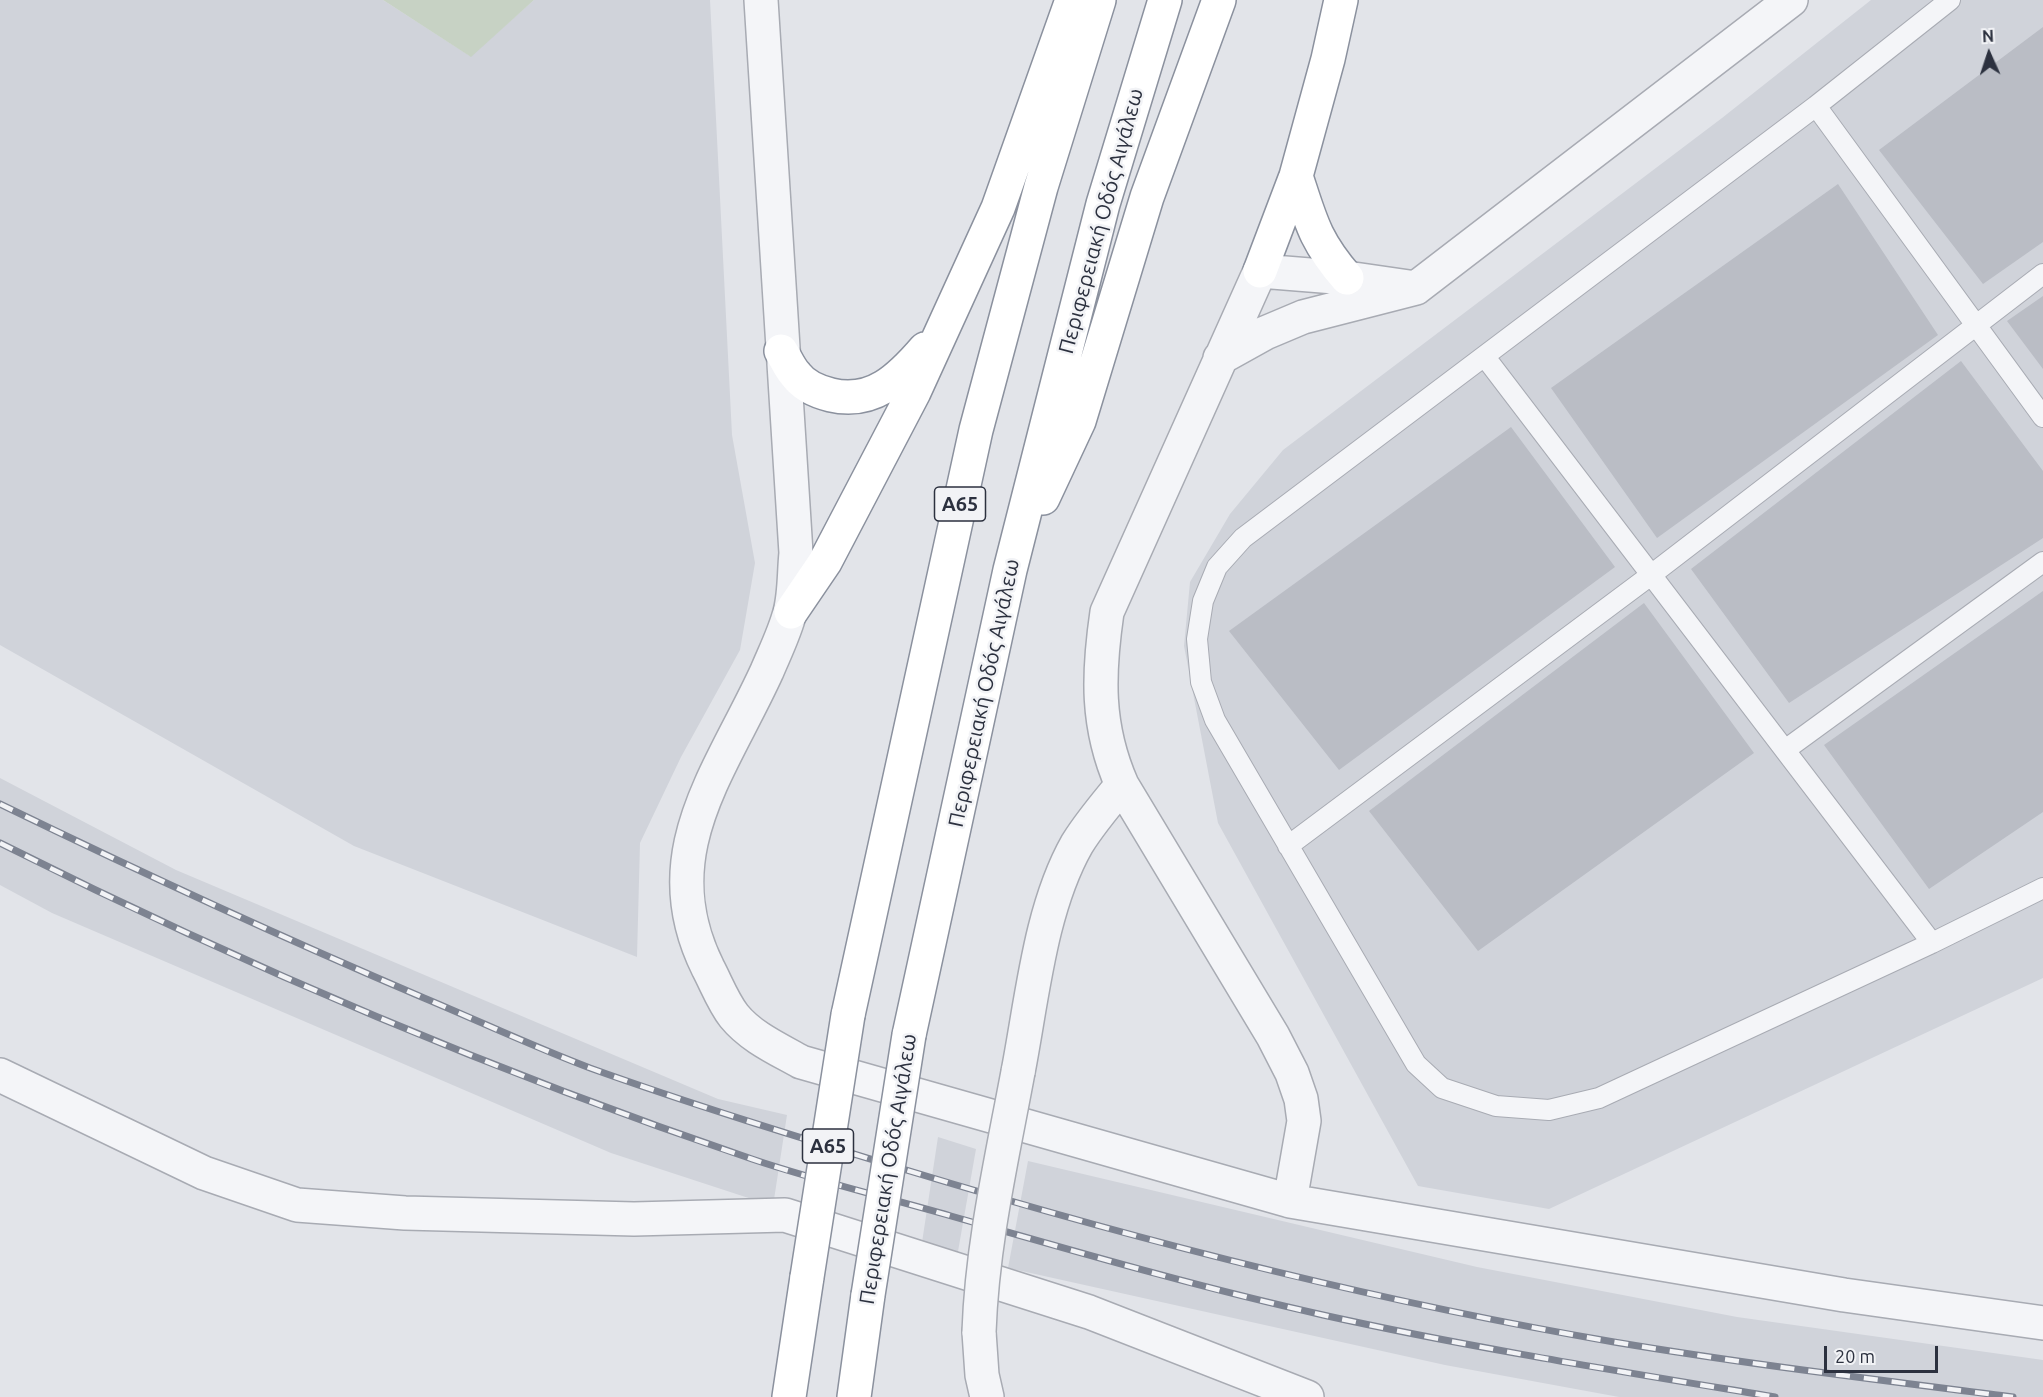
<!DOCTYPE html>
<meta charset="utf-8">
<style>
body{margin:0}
#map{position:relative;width:2043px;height:1397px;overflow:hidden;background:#e2e4e9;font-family:Ubuntu,sans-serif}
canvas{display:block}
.north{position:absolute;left:1959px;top:24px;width:60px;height:60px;-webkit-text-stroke:4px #f2f3f6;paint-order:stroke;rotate:357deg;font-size:16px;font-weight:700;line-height:24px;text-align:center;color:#2c313f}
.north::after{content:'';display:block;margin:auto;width:21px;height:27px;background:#2c313f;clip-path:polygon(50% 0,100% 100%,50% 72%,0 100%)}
.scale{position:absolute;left:1824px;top:1346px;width:114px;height:27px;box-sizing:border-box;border:3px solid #2c313f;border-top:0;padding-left:8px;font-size:18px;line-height:21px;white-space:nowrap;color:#2c313f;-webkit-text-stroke:4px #f2f3f6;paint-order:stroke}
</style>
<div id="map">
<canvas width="2043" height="1397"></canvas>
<div class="north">N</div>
<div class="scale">20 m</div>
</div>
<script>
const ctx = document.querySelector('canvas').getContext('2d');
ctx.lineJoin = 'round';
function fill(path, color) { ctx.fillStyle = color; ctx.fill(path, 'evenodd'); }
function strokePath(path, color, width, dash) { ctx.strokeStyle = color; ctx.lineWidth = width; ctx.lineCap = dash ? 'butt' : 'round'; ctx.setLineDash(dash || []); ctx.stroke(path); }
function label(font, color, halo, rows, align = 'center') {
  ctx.font = font + ' Ubuntu,sans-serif'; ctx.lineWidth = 5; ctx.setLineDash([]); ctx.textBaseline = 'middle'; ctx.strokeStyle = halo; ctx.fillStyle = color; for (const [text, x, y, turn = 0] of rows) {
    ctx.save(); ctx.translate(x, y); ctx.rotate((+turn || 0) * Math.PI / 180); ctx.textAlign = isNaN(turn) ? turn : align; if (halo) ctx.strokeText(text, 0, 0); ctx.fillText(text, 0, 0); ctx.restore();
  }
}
const built = new Path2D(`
 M0,0H383L470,56L534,0H710L732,435L755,563L740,650L681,757L640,843L637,957L354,846L0,645Z
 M1871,0H2043V978L1549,1209L1418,1186L1218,823L1184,646L1190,582L1230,514L1283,450L1722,118Z
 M0,778L176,870L718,1099L787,1115L773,1206L611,1153L52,913L0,885Z
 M938,1137L976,1149L957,1257L921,1249Z
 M1028,1161L1477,1267L1737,1317L2043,1360V1397H1619L1445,1365L1008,1268Z`);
const green = new Path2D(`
 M383,0H534L471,57Z`);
const building = new Path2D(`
 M2043,27V242L1983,284L1879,150Z
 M1838,184L1938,335L1657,538L1551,388Z
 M2043,296V369L2007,321Z
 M1961,361L2043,471V538L1789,703L1691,569Z
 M1511,427L1615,567L1339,770L1229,631Z
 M2043,591V812L1929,889L1824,745Z
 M1644,603L1754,753L1478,951L1369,811Z`);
const lane = new Path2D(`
 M1950,0L1816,106L1243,538L1217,567L1203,601L1197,639L1201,682L1215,720L1416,1064L1442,1088L1496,1106L1549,1110L1599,1098L1932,943L2043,888
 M1816,106L2043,417
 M1485,357L1932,943
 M1785,750L2043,562
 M1288,846L1651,575L2043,274`);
const street = new Path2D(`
 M761,0L796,553C794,572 795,594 790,612C785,632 775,652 767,671C721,772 651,854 708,968C716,983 723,1002 734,1016C751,1037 778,1049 801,1062L1290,1201L1844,1295L2043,1323
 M1220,358L1265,333L1303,317L1416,288L1791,0
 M1018,1072C1032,1000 1040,909 1077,844C1090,823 1106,804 1122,785
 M0,1075L204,1173L297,1205L405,1213L634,1219L785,1215L1089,1312L1307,1397
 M1290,1201L1304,1121L1301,1099L1292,1073L1273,1036L1122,785C1096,726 1098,674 1107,612L1260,271L1347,278L1416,288
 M979,1332L982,1375L987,1397`);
const highway = new Path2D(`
 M1296,176C1311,222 1315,241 1347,278
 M1260,271L1296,176L1328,59L1341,0
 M781,351C786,359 790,369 796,375C804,386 819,392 831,395C873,405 900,378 925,349
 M1043,498L1079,421L1147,197L1219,0
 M791,612L825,562L914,392L998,208L1072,0
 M848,1015L976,430L1041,187L1099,0
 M909,1035L1010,570L1103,204L1165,0
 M789,1397L807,1277
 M854,1397L868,1295`);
const rail = new Path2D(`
 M0,804C140,872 281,937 424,998C479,1021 534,1047 590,1068C693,1105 798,1137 903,1169C1136,1240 1374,1301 1614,1342C1746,1364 1880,1380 2013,1397
 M0,843C243,965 495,1072 752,1159C817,1181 885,1197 951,1216C1074,1251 1197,1287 1323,1315C1472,1348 1624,1372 1775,1397`);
const streetBridge = new Path2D(`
 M979,1332C982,1244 1002,1158 1018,1072`);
const highwayBridge = new Path2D(`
 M807,1277L848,1015
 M868,1295L909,1035`);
const shields = [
 [960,504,51],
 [828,1146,51]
];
const shieldNames = [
 ["Α65",960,504],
 ["Α65",828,1146]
];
const streetNames = [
 ["Περιφερειακή Οδός Αιγάλεω",1101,221,-75],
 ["Περιφερειακή Οδός Αιγάλεω",984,693,-78],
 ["Περιφερειακή Οδός Αιγάλεω",888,1169,-81]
];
fill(built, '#d0d3da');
fill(green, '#c7d2c4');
fill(building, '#babdc5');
strokePath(lane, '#a8abb3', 22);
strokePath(street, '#a8abb3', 36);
strokePath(highway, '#8b919e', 36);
strokePath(lane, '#f4f5f8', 20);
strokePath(street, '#f4f5f8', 33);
strokePath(highway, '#fff', 33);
strokePath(rail, '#7d8391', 7);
strokePath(rail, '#f2f3f6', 4.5, [14]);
strokePath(streetBridge, '#a8abb3', 36, []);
strokePath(highwayBridge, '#8b919e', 36, []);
strokePath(streetBridge, '#f4f5f8', 33);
strokePath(highwayBridge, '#fff', 33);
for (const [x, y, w] of shields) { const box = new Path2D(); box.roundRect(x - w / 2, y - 17, w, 34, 4.5); ctx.fillStyle = '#f2f3f6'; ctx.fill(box); strokePath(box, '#2c313f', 1.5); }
label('bold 20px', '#2c313f', null, shieldNames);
label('21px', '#2c313f', '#f2f3f6', streetNames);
</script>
